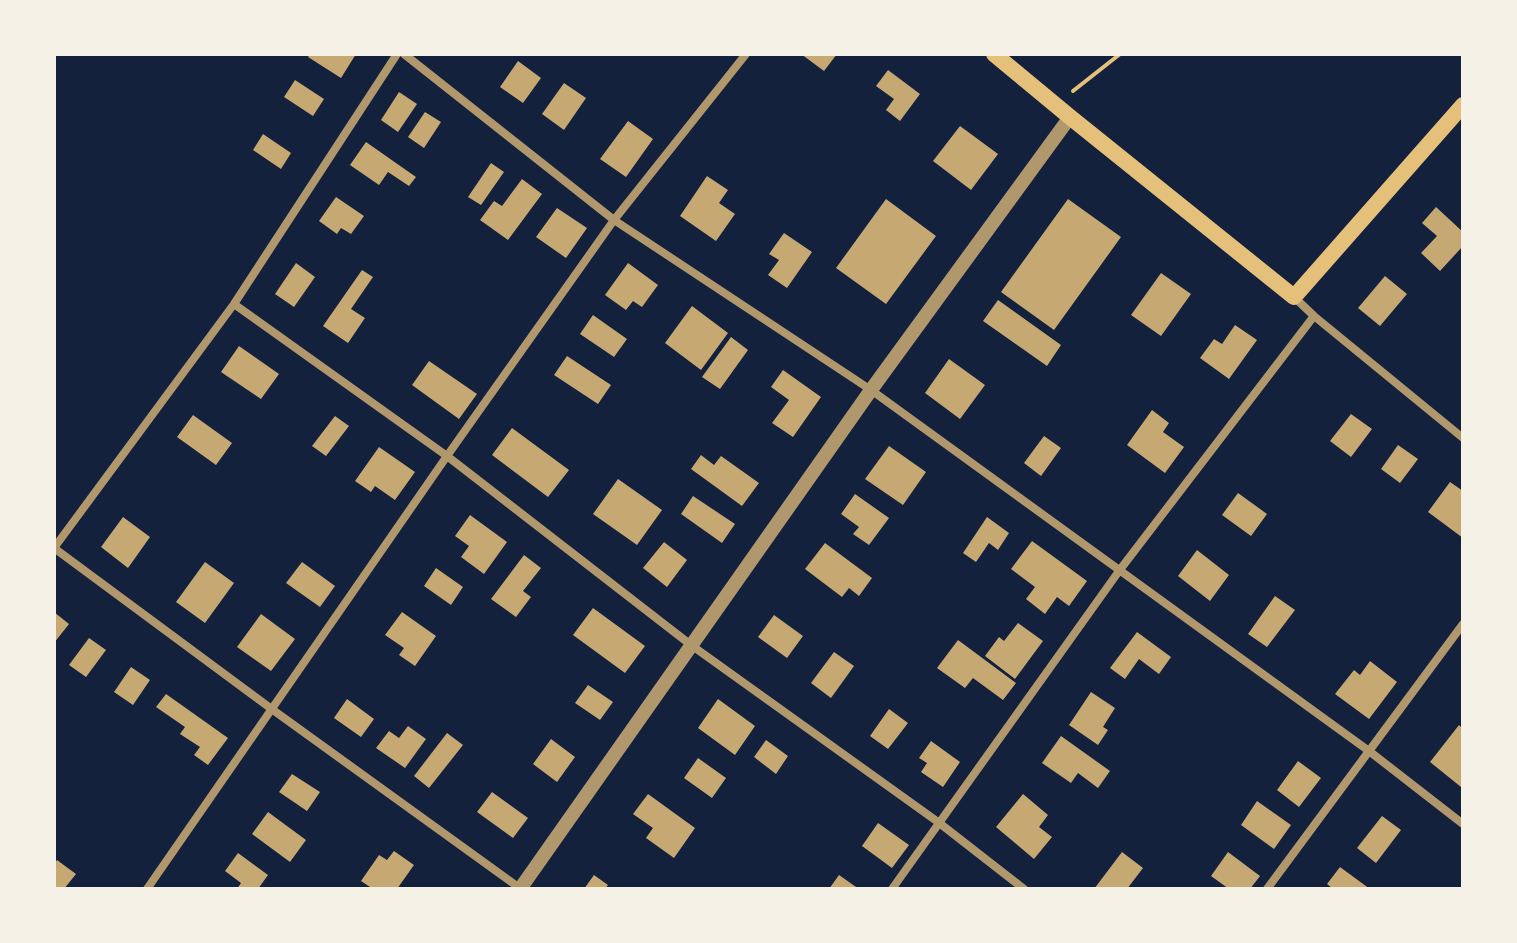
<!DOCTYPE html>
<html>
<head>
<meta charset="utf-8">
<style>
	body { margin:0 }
	#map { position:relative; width:1517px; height:943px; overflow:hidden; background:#14213d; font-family:Inter,sans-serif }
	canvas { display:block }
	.frame { position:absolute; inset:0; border:56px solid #f6f1e7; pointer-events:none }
</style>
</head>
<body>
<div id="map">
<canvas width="1517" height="943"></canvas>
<div class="frame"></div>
</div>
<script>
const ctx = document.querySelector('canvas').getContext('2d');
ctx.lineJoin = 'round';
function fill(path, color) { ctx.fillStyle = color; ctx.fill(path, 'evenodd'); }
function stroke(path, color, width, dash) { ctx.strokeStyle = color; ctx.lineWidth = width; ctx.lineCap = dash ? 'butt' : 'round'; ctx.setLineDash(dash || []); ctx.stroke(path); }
const building = new Path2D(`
	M310,54H356L341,78L308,57Z
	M801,54H837L824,71Z
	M518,61L541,78L523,103L500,87Z
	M888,70L920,94L900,121L886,110L894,99L876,86Z
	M295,80L324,99L313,116L284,97Z
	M564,83L586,98L564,130L542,114Z
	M399,92L417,104L398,132L381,120Z
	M425,112L441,122L424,148L408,137Z
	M628,121L653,139L626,177L600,159Z
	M960,126L998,154L971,190L933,161Z
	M263,134L291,153L281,169L253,150Z
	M366,142L416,177L409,186L388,172L379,185L350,165Z
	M491,163L504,172L481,205L468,197Z
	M707,176L728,190L719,203L735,214L716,241L680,216Z
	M522,179L542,194L508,240L480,220L494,201L502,206Z
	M336,197L364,216L351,234L341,228L337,234L319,221Z
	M886,199L936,236L886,304L836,268Z
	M1068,199L1121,237L1054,330L1001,292Z
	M1436,207L1463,232V246L1440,271L1421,253L1437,236L1422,223Z
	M557,208L587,228L566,258L536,237Z
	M784,233L812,252L787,288L768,275L779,260L769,254Z
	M296,263L315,277L294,307L275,294Z
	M628,263L658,285L642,307L633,301L626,310L605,295Z
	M362,270L373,277L351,309L365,318L348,343L323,326Z
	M1161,273L1191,294L1161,336L1131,315Z
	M1385,276L1407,294L1380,326L1358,308Z
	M998,300L1061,345L1047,366L983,321Z
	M692,306L728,333L701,370L665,343Z
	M593,315L627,339L614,357L580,334Z
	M1235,325L1257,340L1229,379L1200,358L1214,339L1222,344Z
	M731,337L748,350L720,389L702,377Z
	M239,346L279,374L261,399L221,372Z
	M567,356L611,385L598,404L554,375Z
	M949,359L985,385L960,419L925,393Z
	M429,361L477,394L459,419L412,385Z
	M783,370L821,397L793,437L772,423L789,400L771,387Z
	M1152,410L1169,423L1163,432L1184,447L1165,473L1127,445Z
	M1351,414L1372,429L1351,457L1330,441Z
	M193,415L232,443L216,465L177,437Z
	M335,416L349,426L326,456L312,446Z
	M512,428L569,470L548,497L492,455Z
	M1044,436L1061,448L1041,476L1024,463Z
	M1398,445L1418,459L1400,483L1381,469Z
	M889,446L926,472L903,505L865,479Z
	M379,447L415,472L395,500L375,486L371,492L355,481Z
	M701,455L714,465L721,456L759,483L742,506L691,469Z
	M618,479L662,510L637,545L593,514Z
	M1450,482L1463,491V538L1428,512Z
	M1238,493L1267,514L1251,536L1222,515Z
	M855,494L889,518L869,545L853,534L859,527L841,514Z
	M693,496L735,524L722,543L681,514Z
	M470,515L507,542L484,574L461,557L469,546L455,536Z
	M123,517L150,537L128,568L101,547Z
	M987,517L1009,533L998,550L989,543L976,562L963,553Z
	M1032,541L1087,581L1069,606L1057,597L1045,614L1026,599L1035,587L1011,569Z
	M664,542L687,560L667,587L643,568Z
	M825,543L872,578L859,596L849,588L842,597L805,569Z
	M1197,550L1229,575L1210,601L1178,576Z
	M524,555L541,568L523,591L531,597L516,617L491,599Z
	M205,562L234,583L205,623L176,602Z
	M302,562L335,586L320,607L286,583Z
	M436,568L463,587L451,605L424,586Z
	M1275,596L1295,610L1267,647L1248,634Z
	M593,608L645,646L625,673L573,635Z
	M54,612L69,624L54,643Z
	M402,612L436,636L415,666L399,655L404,648L385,635Z
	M261,614L295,639L271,671L237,647Z
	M774,615L803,636L787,658L758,637Z
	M1018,623L1043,641L1015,679L985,656L999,637L1004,641Z
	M1137,632L1171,657L1159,674L1139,659L1125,679L1110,668Z
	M89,638L106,650L86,677L69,665Z
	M958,640L1016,683L1003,700L973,678L965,688L937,668Z
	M834,652L854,666L831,698L811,683Z
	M1370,661L1397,682L1369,719L1335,694L1354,670L1360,675Z
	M131,667L150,680L133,705L114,692Z
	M588,685L613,702L600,720L575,703Z
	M1091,692L1115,708L1103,727L1108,730L1098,745L1069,725Z
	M166,694L228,738L208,765L194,755L200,747L180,734L185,727L156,707Z
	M347,699L374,719L361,737L334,718Z
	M718,699L755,726L735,755L698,728Z
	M889,709L908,723L888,749L870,736Z
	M1459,725L1463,729V784L1461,787L1430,762Z
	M408,726L426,739L405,768L376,748L389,731L399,738Z
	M447,733L463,745L429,788L414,776Z
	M1061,736L1110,771L1098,788L1078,773L1071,783L1042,763Z
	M551,739L575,757L557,782L533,764Z
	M766,740L788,756L776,774L754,757Z
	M931,741L960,762L943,787L921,772L927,763L919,758Z
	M698,758L726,778L712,798L684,778Z
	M1298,761L1321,778L1299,807L1277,790Z
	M292,774L320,792L307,811L279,792Z
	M492,792L528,818L513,838L477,812Z
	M648,794L695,828L674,858L646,838L653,828L633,814Z
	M1023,794L1048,815L1039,827L1052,837L1034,859L996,827Z
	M1257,801L1291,825L1274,849L1241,825Z
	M268,812L306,840L290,862L252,834Z
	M1382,816L1401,830L1376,863L1357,848Z
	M878,823L909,845L892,868L862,846Z
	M394,851L414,865L397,889H373L361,881L379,855L387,860Z
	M1122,852L1143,868L1127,889H1094Z
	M1228,852L1260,876L1250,889H1229L1211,876Z
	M238,853L268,875L258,889H237L241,883L225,871Z
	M57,860L76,874L64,889H54V864Z
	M1340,867L1370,889H1333L1327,884Z
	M594,875L608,885L605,889H584Z
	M839,875L859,889H829Z`);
const path = new Path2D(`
	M1073,91L1120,54`);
const minor = new Path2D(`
	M404,54L614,220L871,390L1369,751L1463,824
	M1294,297L1314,316L1463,438
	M234,304L447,456L691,645L938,822L1024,889
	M54,548L234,304L397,54
	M54,548L273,710L521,889
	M147,889L447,456L614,220L746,54
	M892,889L1119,571L1314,316
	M1267,889L1463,624`);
const tertiary = new Path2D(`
	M520,889L871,390L1070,117`);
const secondary = new Path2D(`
	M994,54L1070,117L1294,297L1463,105`);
fill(building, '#c6a872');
stroke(path, '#e5c07b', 4);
stroke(minor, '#b1986c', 8);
stroke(tertiary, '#b1986c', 14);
stroke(secondary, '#e5c07b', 16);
</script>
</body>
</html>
